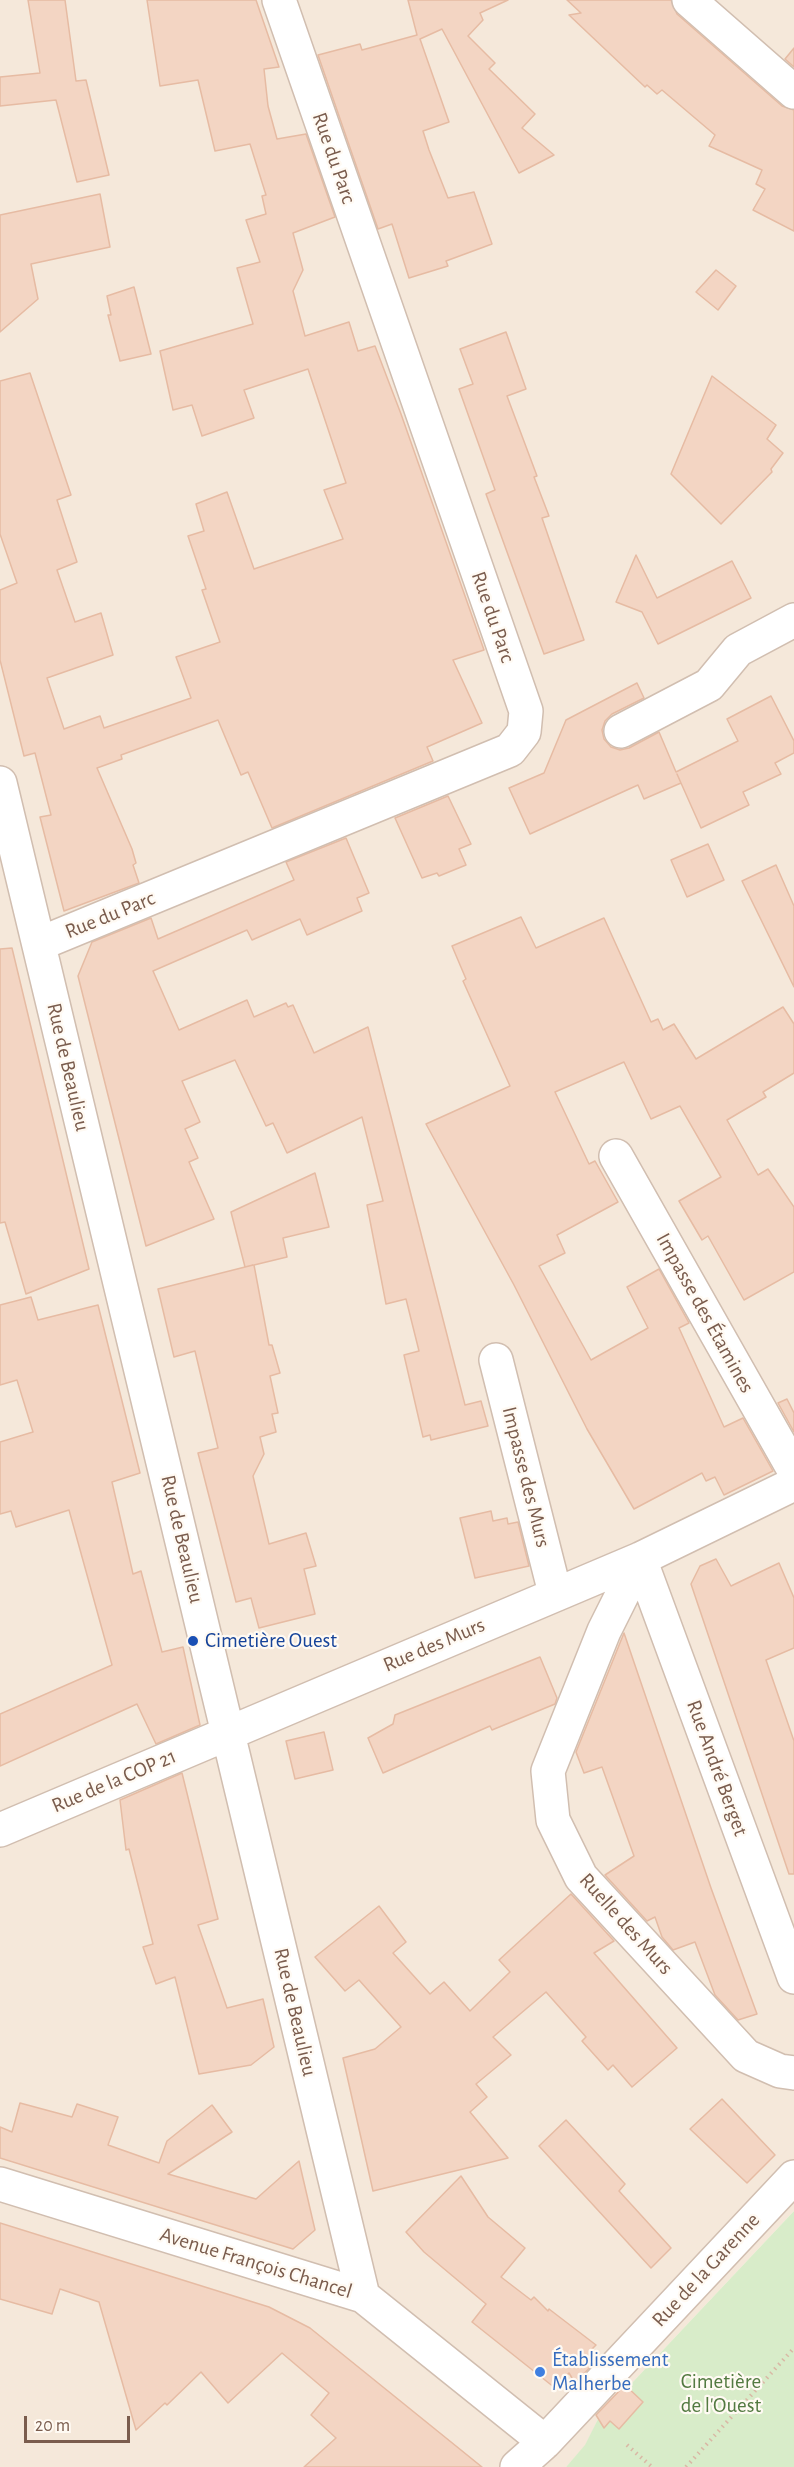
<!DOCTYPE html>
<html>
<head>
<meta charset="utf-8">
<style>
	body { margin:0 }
	#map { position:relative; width:794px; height:2467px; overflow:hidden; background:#fdf6ec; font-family:"Alegreya Sans",sans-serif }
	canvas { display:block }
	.scale { position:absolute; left:24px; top:2416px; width:106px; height:27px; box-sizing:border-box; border:3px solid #7a5c4d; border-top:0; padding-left:8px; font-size:18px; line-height:21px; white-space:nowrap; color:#7a5c4d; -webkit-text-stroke:4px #fffaf3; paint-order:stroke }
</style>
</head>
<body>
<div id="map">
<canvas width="794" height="2467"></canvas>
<div class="scale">20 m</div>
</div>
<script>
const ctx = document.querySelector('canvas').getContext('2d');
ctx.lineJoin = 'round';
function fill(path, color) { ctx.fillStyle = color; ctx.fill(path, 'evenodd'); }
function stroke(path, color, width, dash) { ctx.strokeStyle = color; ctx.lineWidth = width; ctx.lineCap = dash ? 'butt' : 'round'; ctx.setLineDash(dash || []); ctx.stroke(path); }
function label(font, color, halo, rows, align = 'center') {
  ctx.font = font + ' "Alegreya Sans",sans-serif'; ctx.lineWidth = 4.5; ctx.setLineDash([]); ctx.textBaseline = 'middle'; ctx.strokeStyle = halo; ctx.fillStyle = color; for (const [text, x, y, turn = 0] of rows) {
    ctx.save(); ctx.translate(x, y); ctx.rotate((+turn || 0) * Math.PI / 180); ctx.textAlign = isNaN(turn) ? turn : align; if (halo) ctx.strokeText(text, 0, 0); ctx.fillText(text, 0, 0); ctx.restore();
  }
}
const residential = new Path2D(`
	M0,0H794V2211L598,2419L585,2446L566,2467H0Z`);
const green = new Path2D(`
	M794,2211V2467H566L585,2445L598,2419Z`);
const building = new Path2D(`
	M28,0H65L76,81L86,80L109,175L77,182L56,100L0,106V77L40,73Z
	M147,0H256L279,67L264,69L268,106L277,139L306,134L335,217L293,233L303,270L293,291L305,336L349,322L358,351L375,346L401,414L484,650L453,660L482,723L427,747L433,761L272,828L248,772L241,775L218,720L121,755L122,759L97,768L132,849L136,863L133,865L139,883L64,911L40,817L51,815L35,753L24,756L0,660V590L17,583L0,534V381L30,373L71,495L57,500L77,562L57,570L75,622L101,613L113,655L47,678L64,729L100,716L104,728L191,698L176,657L220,642L202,590L206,589L188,536L204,531L196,504L227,492L254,569L343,539L324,490L346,483L308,369L244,390L254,418L202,436L192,405L173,410L160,351L253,324L237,268L260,262L246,220L266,214L262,196L266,195L250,144L215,151L198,80L160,86Z
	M408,0H508L480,13L483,20L468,36L495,63L489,69L535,114L522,128L554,155L519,173L442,29L420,39L449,122L423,131L429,150L448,198L474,192L492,244L446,261L448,266L409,278L392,224L378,229L318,55L360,44L362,50L417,35Z
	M567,0H671L677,14L782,106L794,110V231L753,210L765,189L756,184L762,170L709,146L715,135L662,90L657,94L647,85L645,87L569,15L581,13Z
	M794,48V67L785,59Z
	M100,194L110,247L31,264L38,299L0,332V215Z
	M716,270L736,286L718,310L696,292Z
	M134,287L151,354L120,361L108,315H111L107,296Z
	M506,332L526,389L507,396L537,476L534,477L549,516L542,518L584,640L544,654L486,494L495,490L459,389L473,384L460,349Z
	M712,376L776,425L767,439L783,453L771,469L772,472L721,524L671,474Z
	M636,555L657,598L732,561L751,598L658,644L642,612L616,602Z
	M637,683L644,698L612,714L605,721L602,730L604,739L611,747L620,750L629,748L659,732L676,772L738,741L727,719L771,696L794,741V753L775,763L781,774L743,792L749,805L701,828L677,774L681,783L644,799L638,785L530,834L509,788L544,773L566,720Z
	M448,796L471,844L459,849L466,865L439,876L437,873L422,878L395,818Z
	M346,838L369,893L357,898L362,911L307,935L300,919L252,940L247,930L153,971L179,1030L247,1000L254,1017L286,1003L288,1007L293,1005L314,1053L368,1027L465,1405L481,1401L488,1426L431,1440L430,1435L423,1437L404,1355L419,1351L406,1299L386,1304L367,1205L383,1201L362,1117L287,1153L273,1123L266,1126L235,1060L182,1081L200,1122L185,1129L198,1158L189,1162L214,1219L146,1246L78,976L92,942L151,918L158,939L294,880L286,862Z
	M708,844L724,880L687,897L671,860Z
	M776,865L794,906V987L742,881Z
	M521,917L536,948L604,918L651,1022L658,1019L663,1030L674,1024L696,1059L783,1007L794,1024V1073L763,1092L766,1097L727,1120L758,1175L768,1169L794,1207V1272L744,1300L708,1236L702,1240L679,1201L721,1177L680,1106L651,1119L624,1062L555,1092L589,1164L595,1161L618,1202L557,1235L565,1253L539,1266L591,1360L648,1328L627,1287L659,1269L689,1323L679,1328L724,1427L743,1418L773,1471L724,1495L715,1477L706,1481L702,1473L634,1509L587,1429L514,1285L426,1124L510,1086L463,981L466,979L452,946Z
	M12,948L89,1269L26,1294L5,1222L0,1223V949Z
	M315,1173L329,1227L283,1238L287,1257L254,1265L269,1345H272L280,1373L270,1376L278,1413L272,1414L276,1432L260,1437L264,1454L253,1476L269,1544L306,1533L316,1566L304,1569L315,1614L259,1628L251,1598L236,1602L198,1453L218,1448L195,1351L174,1357L158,1289L253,1265L245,1267L231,1212Z
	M31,1297L38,1320L98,1305L140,1473L112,1482L133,1574L141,1571L162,1652L183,1647L200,1725L156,1744L137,1704L0,1766V1714L112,1665L69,1510L16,1527L11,1511L0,1514V1442L33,1432L17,1380L0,1385V1305Z
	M787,1399L794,1413V1432L778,1403Z
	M491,1511L493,1521L507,1518L508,1524L518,1522L529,1566L475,1578L460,1518Z
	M716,1559L731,1586L779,1563L794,1598V1648L766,1660L794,1741V1874H789L691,1584L700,1566Z
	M624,1633L711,1888L757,2014L738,2020L715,1995L695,1942L673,1950L662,1937L655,1917L647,1921L605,1875L634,1856L602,1767L584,1773L576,1752Z
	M540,1657L557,1698L555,1704L492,1730L490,1726L383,1773L368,1738L393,1724L395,1715Z
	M324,1732L333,1770L295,1779L286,1741Z
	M182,1773L218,1919L198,1925L227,2008L263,1999L274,2047L251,2065L199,2074L175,1977L156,1984L143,1947L153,1944L129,1849L126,1850L120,1800Z
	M571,1894L614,1941L594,1953L677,2048L632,2087L613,2065L608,2070L582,2041L586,2037L546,1992L493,2037L511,2055L476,2084L487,2097L470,2112L508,2158L373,2191L343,2058L375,2049L401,2027L359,1980L345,1991L315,1957L379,1906L406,1942L393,1953L430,1994L444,1982L470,2011L510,1972L499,1960Z
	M722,2099L775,2155L747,2183L690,2129Z
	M20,2103L72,2117L77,2104L118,2117L108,2145L159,2163L167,2141L212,2105L232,2132L168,2174L256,2199L299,2161L315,2230L293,2249L0,2158V2127L12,2132Z
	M566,2120L625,2184L619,2191L671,2248L651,2268L539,2146Z
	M461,2176L488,2217L525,2248L501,2277L531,2300L534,2297L548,2311L549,2309L596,2345L590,2351L598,2359L575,2383L569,2373L555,2388L472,2322L486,2304L424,2252L406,2232Z
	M0,2223L269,2307L310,2328L482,2467H304L336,2438L311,2415L329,2393L282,2353L228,2403L201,2372L167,2405L165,2403L136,2430L99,2302L60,2289L52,2314L0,2299Z
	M625,2385L643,2402L619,2429L610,2421L604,2428L596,2415Z`);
const path = new Path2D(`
	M627,2445L652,2467
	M686,2467L794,2348`);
const minor = new Path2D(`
	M689,0L794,92
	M621,731L709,685L738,650L794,620
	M0,783L363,2296
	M39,944L510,750L524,732L526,711L279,0
	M616,1156L794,1470
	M496,1360L555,1593
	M640,1559L604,1631L548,1771L553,1820L581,1877L746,2056L780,2071L794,2073
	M640,1559L794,1977
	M0,1830L640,1559L794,1484
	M0,2184L363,2296L545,2442
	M517,2467L545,2442L794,2177`);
const markers = [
	[193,1641,6,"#1a4fb4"],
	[540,2372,6,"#3f7fe0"]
];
const streetNames = [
	["Rue du Parc",334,158,71],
	["Rue du Parc",493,617,71],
	["Rue du Parc",110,915,-22],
	["Rue de Beaulieu",68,1067,77],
	["Impasse des Étamines",705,1313,61],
	["Impasse des Murs",526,1477,76],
	["Rue de Beaulieu",182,1539,77],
	["Rue des Murs",434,1645,-23],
	["Rue André Berget",717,1768,70],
	["Rue de la COP 21",114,1781,-23],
	["Ruelle des Murs",626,1924,48],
	["Rue de Beaulieu",295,2012,77],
	["Avenue François Chancel",256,2263,17],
	["Rue de la Garenne",706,2270,-47]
];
const transitNames = [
	["Cimetière Ouest",205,1641]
];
const shopNames = [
	["Établissement",552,2360],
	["Malherbe",552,2384]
];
const parkNames = [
	["Cimetière",721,2382],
	["de l'Ouest",721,2406]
];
fill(residential, '#f5e8da');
fill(green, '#d8ecc9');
fill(building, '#f3d5c3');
stroke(building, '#e6bba3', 1.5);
stroke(minor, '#d1beb0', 36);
stroke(path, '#d9b8a5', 4, [1.5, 4.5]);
stroke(minor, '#fff', 33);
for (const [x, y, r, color] of markers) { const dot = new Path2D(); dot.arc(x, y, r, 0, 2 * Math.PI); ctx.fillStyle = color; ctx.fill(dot); stroke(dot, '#fffaf3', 2); }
label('21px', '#7a5c4d', '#fffaf3', streetNames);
label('21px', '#164399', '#fffaf3', transitNames, 'left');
label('21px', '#366cbe', '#fffaf3', shopNames, 'left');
label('21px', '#537a41', '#fffaf3', parkNames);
</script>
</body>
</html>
